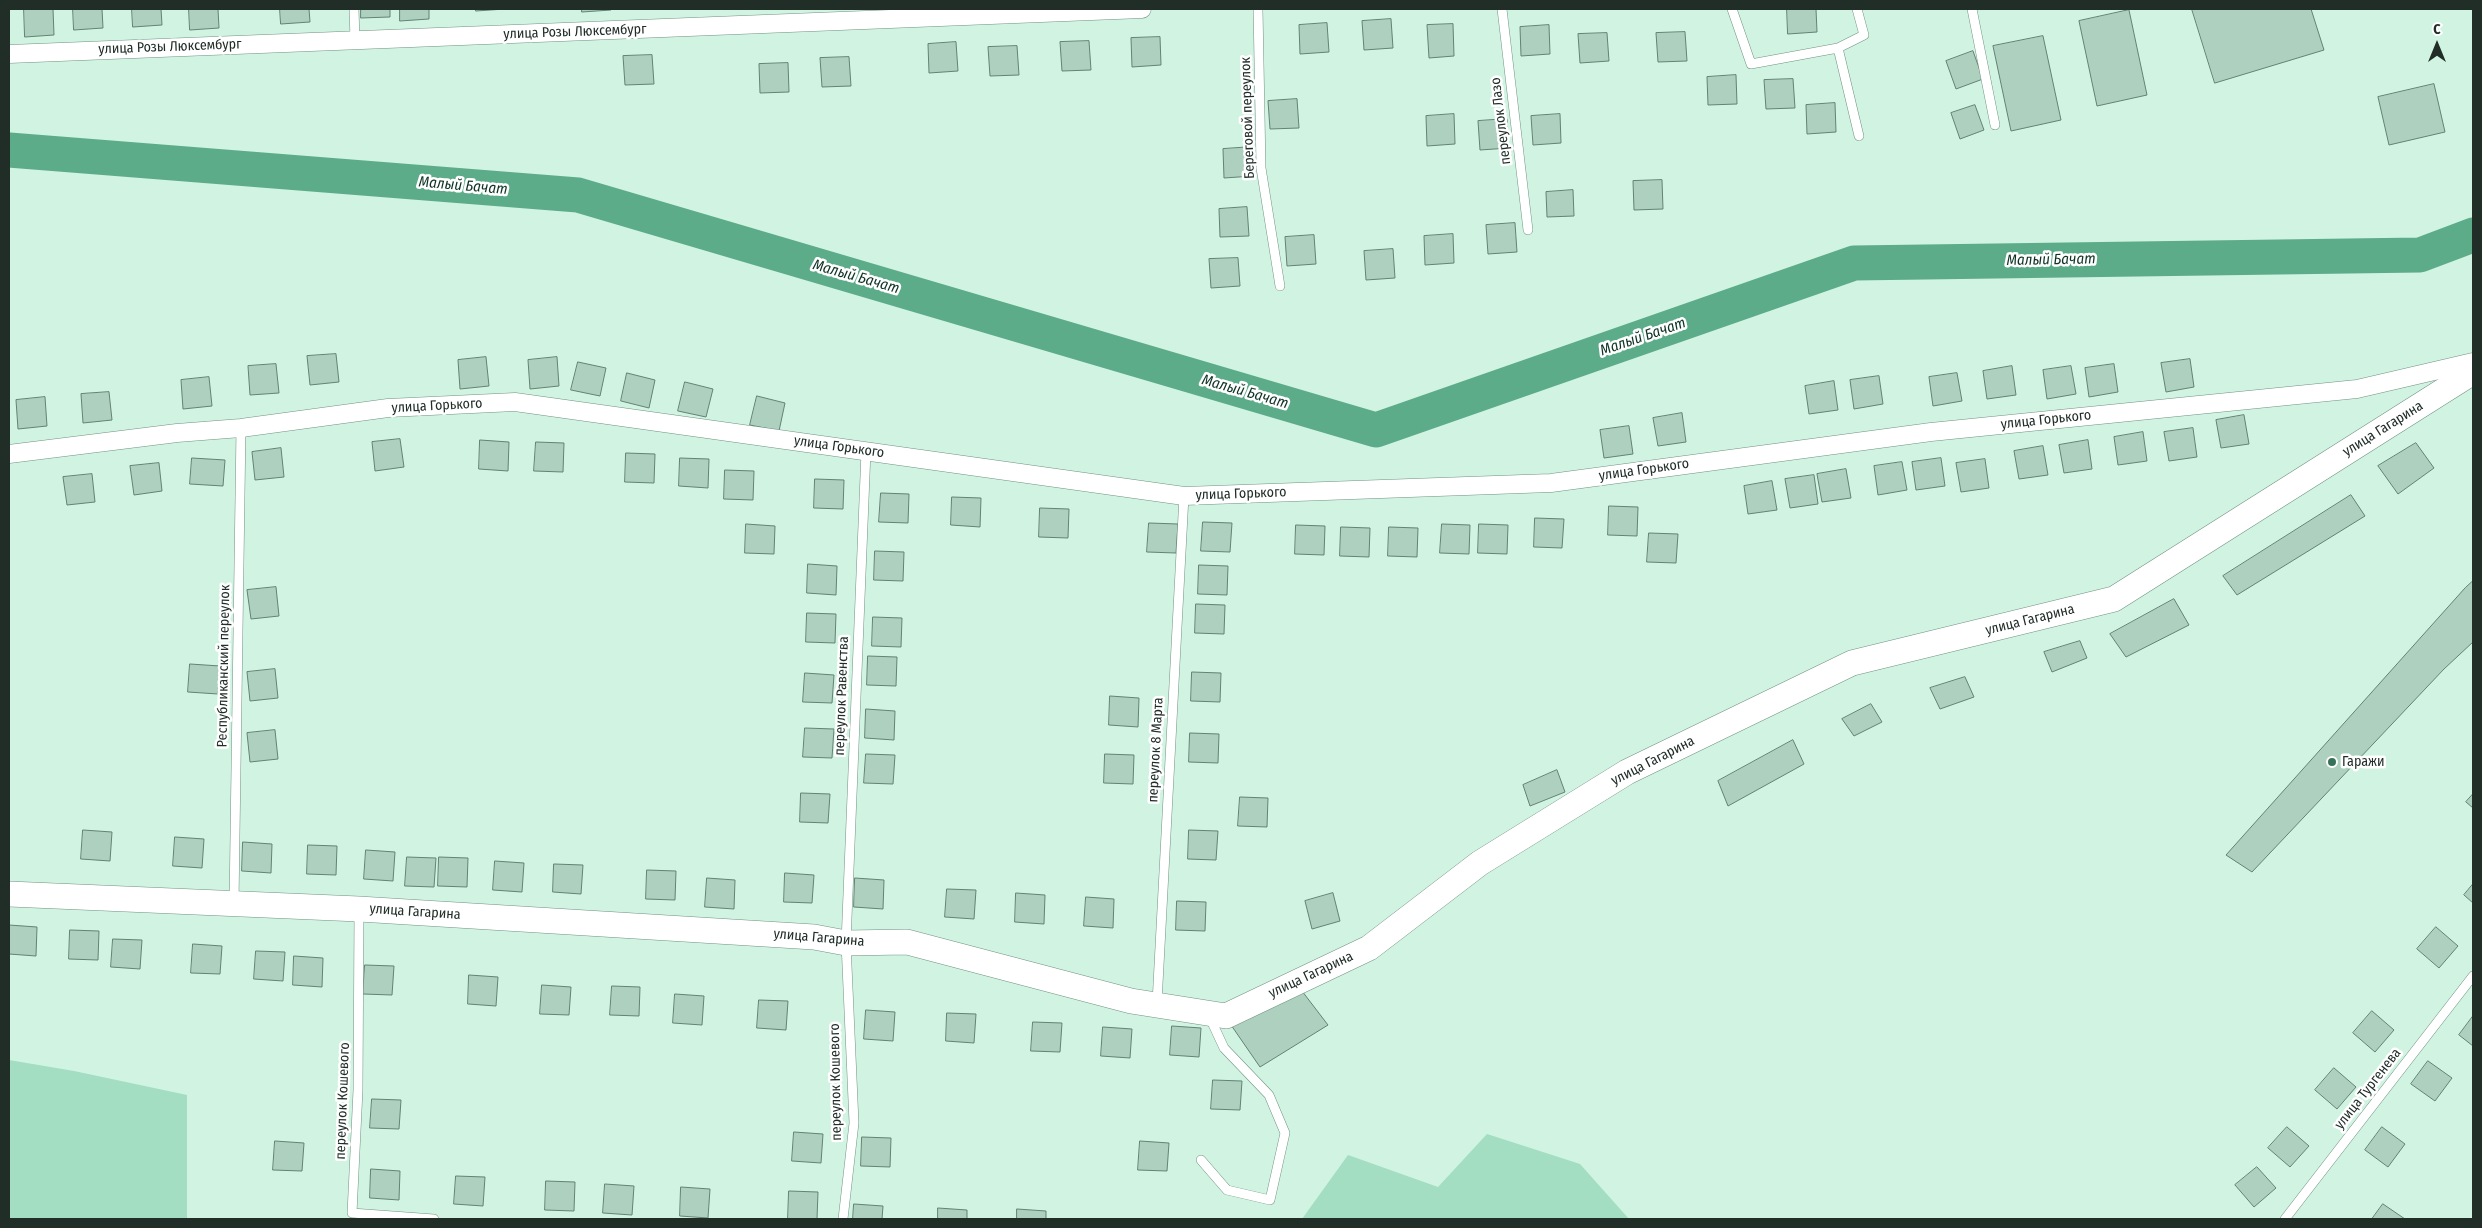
<!DOCTYPE html>
<html>
<head>
<meta charset="utf-8">
<style>
	body { margin:0 }
	#map { position:relative; width:2482px; height:1228px; overflow:hidden; background:#d0f3e2; font-family:"Fira Sans Condensed",sans-serif }
	canvas { display:block }
	.frame { position:absolute; inset:0; border:10px solid #212e28; pointer-events:none }
	.north { position:absolute; left:2412px; top:20px; width:50px; height:50px; -webkit-text-stroke:4px #fff; paint-order:stroke; rotate:0deg; font-size:14px; font-weight:700; line-height:20px; text-align:center; color:#212e28 }
	.north::after { content:''; display:block; margin:auto; width:18px; height:22px; background:#212e28; clip-path:polygon(50% 0,100% 100%,50% 72%,0 100%) }
</style>
</head>
<body>
<div id="map">
<canvas width="2482" height="1228"></canvas>
<div class="frame"></div>
<div class="north">С</div>
</div>
<script>
const ctx = document.querySelector('canvas').getContext('2d');
ctx.lineJoin = 'round';
function fill(path, color) { ctx.fillStyle = color; ctx.fill(path, 'evenodd'); }
function stroke(path, color, width, dash) { ctx.strokeStyle = color; ctx.lineWidth = width; ctx.lineCap = dash ? 'butt' : 'round'; ctx.setLineDash(dash || []); ctx.stroke(path); }
function label(font, color, halo, rows, align = 'center') {
  ctx.font = font + ' "Fira Sans Condensed",sans-serif'; ctx.lineWidth = 5; ctx.setLineDash([]); ctx.textBaseline = 'middle'; ctx.strokeStyle = halo; ctx.fillStyle = color; for (const [text, x, y, turn = 0] of rows) {
    ctx.save(); ctx.translate(x, y); ctx.rotate((+turn || 0) * Math.PI / 180); ctx.textAlign = isNaN(turn) ? turn : align; if (halo) ctx.strokeText(text, 0, 0); ctx.fillText(text, 0, 0); ctx.restore();
  }
}
const green = new Path2D(`
	M9,1060L74,1071L187,1095V1219H9Z
	M1487,1134L1580,1164L1629,1219H1302L1348,1155L1438,1187Z`);
const river = new Path2D(`
	M9,150L578,195L1376,430L1854,263L2420,255L2473,235`);
const building = new Path2D(`
	M24,9H53L54,35L25,37Z
	M73,9H102L103,28L74,30Z
	M132,9H161L162,25L133,27Z
	M189,9H218L219,28L190,30Z
	M280,9H309L310,22L281,24Z
	M361,9H390V17L361,18Z
	M400,9H429V19L400,21Z
	M476,9H505L476,11Z
	M582,9H611V10L582,12Z
	M1787,9H1816L1817,32L1788,34Z
	M2192,9H2311L2324,50L2215,83Z
	M2129,10L2147,95L2097,106L2079,21Z
	M1391,19L1393,48L1364,50L1362,21Z
	M1327,23L1329,52L1300,54L1299,25Z
	M1453,24L1454,56L1429,58L1427,25Z
	M1549,25L1550,54L1521,56L1520,27Z
	M1685,32L1687,61L1658,62L1656,33Z
	M1607,33L1609,61L1580,63L1578,34Z
	M2043,36L2061,120L2011,131L1993,46Z
	M1160,37L1161,65L1132,67L1131,38Z
	M1089,41L1091,70L1062,71L1060,42Z
	M956,42L958,71L929,73L928,44Z
	M1017,46L1019,75L990,76L988,47Z
	M1973,51L1983,79L1956,89L1946,61Z
	M652,55L654,84L625,85L623,56Z
	M849,57L851,86L822,87L820,58Z
	M788,63L789,92L760,93L759,64Z
	M1736,75L1737,104L1708,105L1707,77Z
	M1793,79L1795,108L1766,109L1764,80Z
	M2434,84L2445,132L2389,145L2378,97Z
	M1297,99L1299,128L1270,129L1268,101Z
	M1835,103L1836,132L1807,134L1806,105Z
	M1975,105L1984,130L1960,139L1951,113Z
	M1454,114L1455,144L1427,146L1426,116Z
	M1560,114L1561,143L1533,145L1531,116Z
	M1507,119L1509,148L1480,150L1478,121Z
	M1252,147L1253,176L1224,178L1223,149Z
	M1662,180L1663,209L1634,210L1633,181Z
	M1573,190L1574,216L1547,217L1546,192Z
	M1247,207L1249,236L1220,237L1219,209Z
	M1515,223L1517,252L1488,254L1486,225Z
	M1453,234L1454,263L1425,265L1424,236Z
	M1314,235L1316,264L1287,266L1285,237Z
	M1393,249L1395,278L1366,280L1364,251Z
	M1238,258L1240,286L1211,288L1209,259Z
	M336,354L339,382L310,385L307,356Z
	M486,357L489,386L460,389L458,360Z
	M557,357L559,386L530,389L528,360Z
	M2190,359L2194,387L2166,392L2161,363Z
	M578,362L606,368L600,396L571,390Z
	M276,364L279,393L250,395L248,366Z
	M2114,364L2118,392L2089,397L2085,368Z
	M2012,366L2016,395L1987,399L1983,371Z
	M2071,366L2076,394L2047,399L2043,370Z
	M627,373L655,380L649,408L621,401Z
	M1957,373L1962,401L1933,406L1929,377Z
	M1879,376L1883,404L1854,409L1850,380Z
	M209,377L212,406L183,409L181,380Z
	M1834,381L1838,410L1809,414L1805,386Z
	M685,382L713,389L706,417L678,411Z
	M109,392L112,420L83,423L81,394Z
	M757,396L785,403L779,431L750,425Z
	M45,397L47,426L18,429L16,400Z
	M1682,413L1686,442L1658,446L1653,418Z
	M2244,415L2249,444L2221,448L2216,420Z
	M1629,426L1633,454L1604,458L1600,430Z
	M2193,428L2197,457L2169,461L2164,432Z
	M2143,432L2147,461L2118,465L2114,437Z
	M400,439L404,467L375,471L372,442Z
	M480,440L509,442L508,471L479,469Z
	M2088,440L2092,469L2064,473L2059,445Z
	M536,442L564,443L563,472L534,471Z
	M2416,443L2434,468L2398,494L2378,466Z
	M2043,446L2048,475L2019,479L2014,451Z
	M281,448L284,477L255,480L252,452Z
	M626,453L655,454L654,483L625,482Z
	M192,458L225,460L223,486L190,484Z
	M680,458L709,459L708,488L679,486Z
	M1941,458L1945,486L1916,490L1912,462Z
	M1985,459L1989,488L1961,492L1956,463Z
	M1902,462L1907,490L1878,495L1874,466Z
	M159,463L162,491L134,495L130,466Z
	M1846,469L1851,498L1822,502L1817,474Z
	M725,470L754,471L753,500L724,499Z
	M92,474L95,502L67,505L63,477Z
	M1814,475L1818,504L1790,508L1785,479Z
	M815,479L844,480L843,509L814,508Z
	M1772,481L1777,510L1748,514L1744,486Z
	M881,493L909,494L908,523L879,522Z
	M2351,495L2365,516L2237,595L2223,576Z
	M952,497L981,498L980,527L951,525Z
	M1609,506L1638,507L1637,536L1608,535Z
	M1040,508L1069,509L1068,538L1039,537Z
	M1535,518L1564,519L1562,548L1534,547Z
	M1203,522L1232,523L1230,552L1201,551Z
	M1149,523L1178,524L1176,553L1147,552Z
	M746,524L775,526L774,554L745,553Z
	M1442,524L1470,525L1469,554L1440,553Z
	M1479,524L1508,525L1507,554L1478,553Z
	M1296,525L1325,526L1324,555L1295,554Z
	M1341,527L1370,528L1369,557L1340,556Z
	M1389,527L1418,528L1417,557L1388,556Z
	M1649,533L1678,534L1676,563L1647,562Z
	M875,551L904,552L903,581L874,580Z
	M808,564L837,566L836,595L807,593Z
	M1199,565L1228,566L1227,595L1198,594Z
	M2473,581V642L2444,669L2252,872L2226,855L2465,588Z
	M276,587L279,616L251,619L247,590Z
	M2174,599L2189,625L2126,657L2110,634Z
	M1196,604L1225,605L1224,634L1195,633Z
	M807,613L836,614L835,643L806,642Z
	M873,617L902,618L901,647L872,646Z
	M2080,641L2087,658L2052,672L2044,652Z
	M868,656L897,657L896,686L867,685Z
	M190,664L220,666L218,694L188,692Z
	M275,669L278,698L250,701L247,672Z
	M1192,672L1221,673L1220,702L1191,701Z
	M805,673L834,675L832,703L803,702Z
	M1965,677L1974,697L1940,709L1930,688Z
	M1110,696L1139,698L1138,727L1109,725Z
	M1871,704L1882,722L1854,736L1842,719Z
	M866,709L895,711L894,740L865,738Z
	M805,728L834,729L832,758L803,757Z
	M275,730L278,759L250,762L247,733Z
	M1190,733L1219,734L1218,763L1189,762Z
	M1793,740L1804,764L1728,806L1718,781Z
	M866,754L895,755L893,784L864,783Z
	M1105,754L1134,755L1133,784L1104,783Z
	M1557,770L1565,792L1530,806L1523,785Z
	M801,793L830,794L828,823L800,822Z
	M2473,794V808L2466,802Z
	M1240,797L1268,798L1267,827L1238,826Z
	M83,830L112,832L110,861L81,859Z
	M1189,830L1218,831L1216,860L1188,859Z
	M175,837L204,839L202,868L173,866Z
	M243,842L272,844L271,873L242,871Z
	M308,845L337,846L336,875L307,874Z
	M366,850L395,852L393,881L364,879Z
	M407,857L436,858L434,887L405,886Z
	M439,857L468,858L467,887L438,886Z
	M495,861L524,863L522,892L493,890Z
	M554,864L583,865L581,894L553,892Z
	M647,870L676,871L675,900L646,899Z
	M785,873L814,875L812,903L784,902Z
	M707,878L735,880L734,909L705,907Z
	M855,878L884,880L883,909L854,907Z
	M2473,884V903L2464,895Z
	M947,889L976,890L974,919L945,917Z
	M1016,893L1045,895L1044,924L1015,922Z
	M1333,893L1340,921L1312,929L1305,901Z
	M1086,897L1114,899L1113,928L1084,926Z
	M1177,901L1206,902L1205,931L1176,930Z
	M9,925L37,927L36,956L9,954Z
	M2436,927L2458,946L2439,968L2417,949Z
	M70,930L99,931L98,960L69,959Z
	M113,939L142,940L140,969L111,967Z
	M193,944L222,946L220,974L191,973Z
	M256,951L285,952L283,981L254,979Z
	M294,956L323,958L322,987L293,985Z
	M365,965L394,966L392,995L363,994Z
	M469,975L498,977L496,1006L468,1004Z
	M542,985L571,987L569,1015L540,1014Z
	M612,986L640,987L639,1016L610,1015Z
	M1302,991L1328,1025L1260,1067L1231,1025Z
	M675,994L704,996L702,1025L673,1023Z
	M759,1000L788,1001L786,1030L757,1028Z
	M866,1010L895,1012L893,1041L864,1039Z
	M2372,1011L2394,1030L2375,1052L2353,1033Z
	M947,1013L976,1014L974,1043L946,1041Z
	M2473,1016V1046L2459,1035Z
	M1033,1022L1062,1023L1060,1052L1031,1051Z
	M1172,1026L1201,1028L1199,1057L1170,1055Z
	M1103,1027L1132,1029L1130,1058L1101,1056Z
	M2428,1061L2452,1078L2435,1101L2411,1084Z
	M2334,1068L2356,1087L2337,1109L2315,1090Z
	M1213,1080L1242,1081L1240,1110L1211,1109Z
	M372,1099L401,1100L399,1129L370,1128Z
	M2287,1127L2309,1146L2290,1167L2268,1148Z
	M2382,1127L2405,1144L2388,1167L2365,1150Z
	M794,1132L823,1134L821,1163L792,1161Z
	M862,1137L891,1138L890,1167L861,1166Z
	M275,1141L304,1143L302,1171L273,1170Z
	M1140,1141L1169,1143L1167,1171L1138,1170Z
	M2257,1167L2276,1188L2254,1207L2235,1185Z
	M371,1169L400,1171L399,1200L370,1198Z
	M456,1176L485,1177L483,1206L454,1204Z
	M546,1181L575,1182L574,1211L545,1210Z
	M605,1184L634,1186L632,1215L603,1213Z
	M681,1187L710,1189L708,1218L680,1216Z
	M789,1191L818,1192L817,1219H788Z
	M854,1204L883,1206L882,1219H853Z
	M2383,1204L2405,1219H2372Z
	M938,1208L967,1210V1219H938Z
	M1017,1209L1046,1211V1219H1017Z`);
const lane = new Path2D(`
	M354,9L355,40
	M1258,9L1261,168L1280,286
	M1502,9L1528,230
	M1732,9L1751,64L1838,48L1864,35L1857,9
	M1972,9L1995,125
	M1838,48L1859,136
	M234,903L241,428
	M359,911L358,1090L352,1213L434,1219
	M1157,1003L1184,496
	M1201,1160L1227,1190L1270,1200L1285,1133L1269,1095L1224,1048L1210,1018
	M843,1219L854,1123L846,943L866,451
	M2285,1219L2473,976`);
const street = new Path2D(`
	M9,54L1142,9
	M9,454L177,433L241,428L388,408L515,402L1184,496L1551,483L1931,432L2357,389L2473,362`);
const secondary = new Path2D(`
	M9,894L359,909L814,937L846,943L907,942L1131,1001L1226,1016L1369,948L1480,863L1627,772L1852,663L2114,599L2473,372`);
const markers = [
	[2332,762,5,"#387159"]
];
const streetNames = [
	["улица Розы Люксембург",575,32,-2],
	["улица Розы Люксембург",170,47,-2],
	["Береговой переулок",1248,118,-92],
	["переулок Лазо",1501,121,-97],
	["улица Горького",437,406,-3],
	["улица Горького",2046,420,-6],
	["улица Гагарина",2383,429,-32],
	["улица Горького",839,447,8],
	["улица Горького",1644,470,-8],
	["улица Горького",1241,494,-2],
	["улица Гагарина",2030,620,-14],
	["Республиканский переулок",224,666,-89],
	["переулок Равенства",842,696,-88],
	["переулок 8 Марта",1156,750,-87],
	["улица Гагарина",1653,761,-27],
	["улица Гагарина",415,912,4],
	["улица Гагарина",819,938,5],
	["улица Гагарина",1311,975,-25],
	["переулок Кошевого",836,1082,-91],
	["улица Тургенева",2368,1089,-52],
	["переулок Кошевого",343,1101,-88]
];
const poiNames = [
	["Гаражи",2342,762]
];
const waterNames = [
	["Малый Бачат",463,186,5],
	["Малый Бачат",2051,260,-1],
	["Малый Бачат",856,277,16],
	["Малый Бачат",1643,337,-19],
	["Малый Бачат",1245,392,16]
];
fill(green, '#a3ddc2');
stroke(river, '#5cab89', 35);
fill(building, '#aed0bf');
stroke(building, '#638273', 1);
stroke(lane, '#729283', 10);
stroke(street, '#729283', 19);
stroke(secondary, '#729283', 26);
stroke(lane, '#fff', 9);
stroke(street, '#fff', 18);
stroke(secondary, '#fff', 25);
for (const [x, y, r, color] of markers) { const dot = new Path2D(); dot.arc(x, y, r, 0, 2 * Math.PI); ctx.fillStyle = color; ctx.fill(dot); stroke(dot, '#fff', 2); }
label('14px', '#212e28', '#fff', streetNames);
label('14px', '#212e28', '#fff', poiNames, 'left');
label('italic 15px', '#0e3324', '#fff', waterNames);
</script>
</body>
</html>
